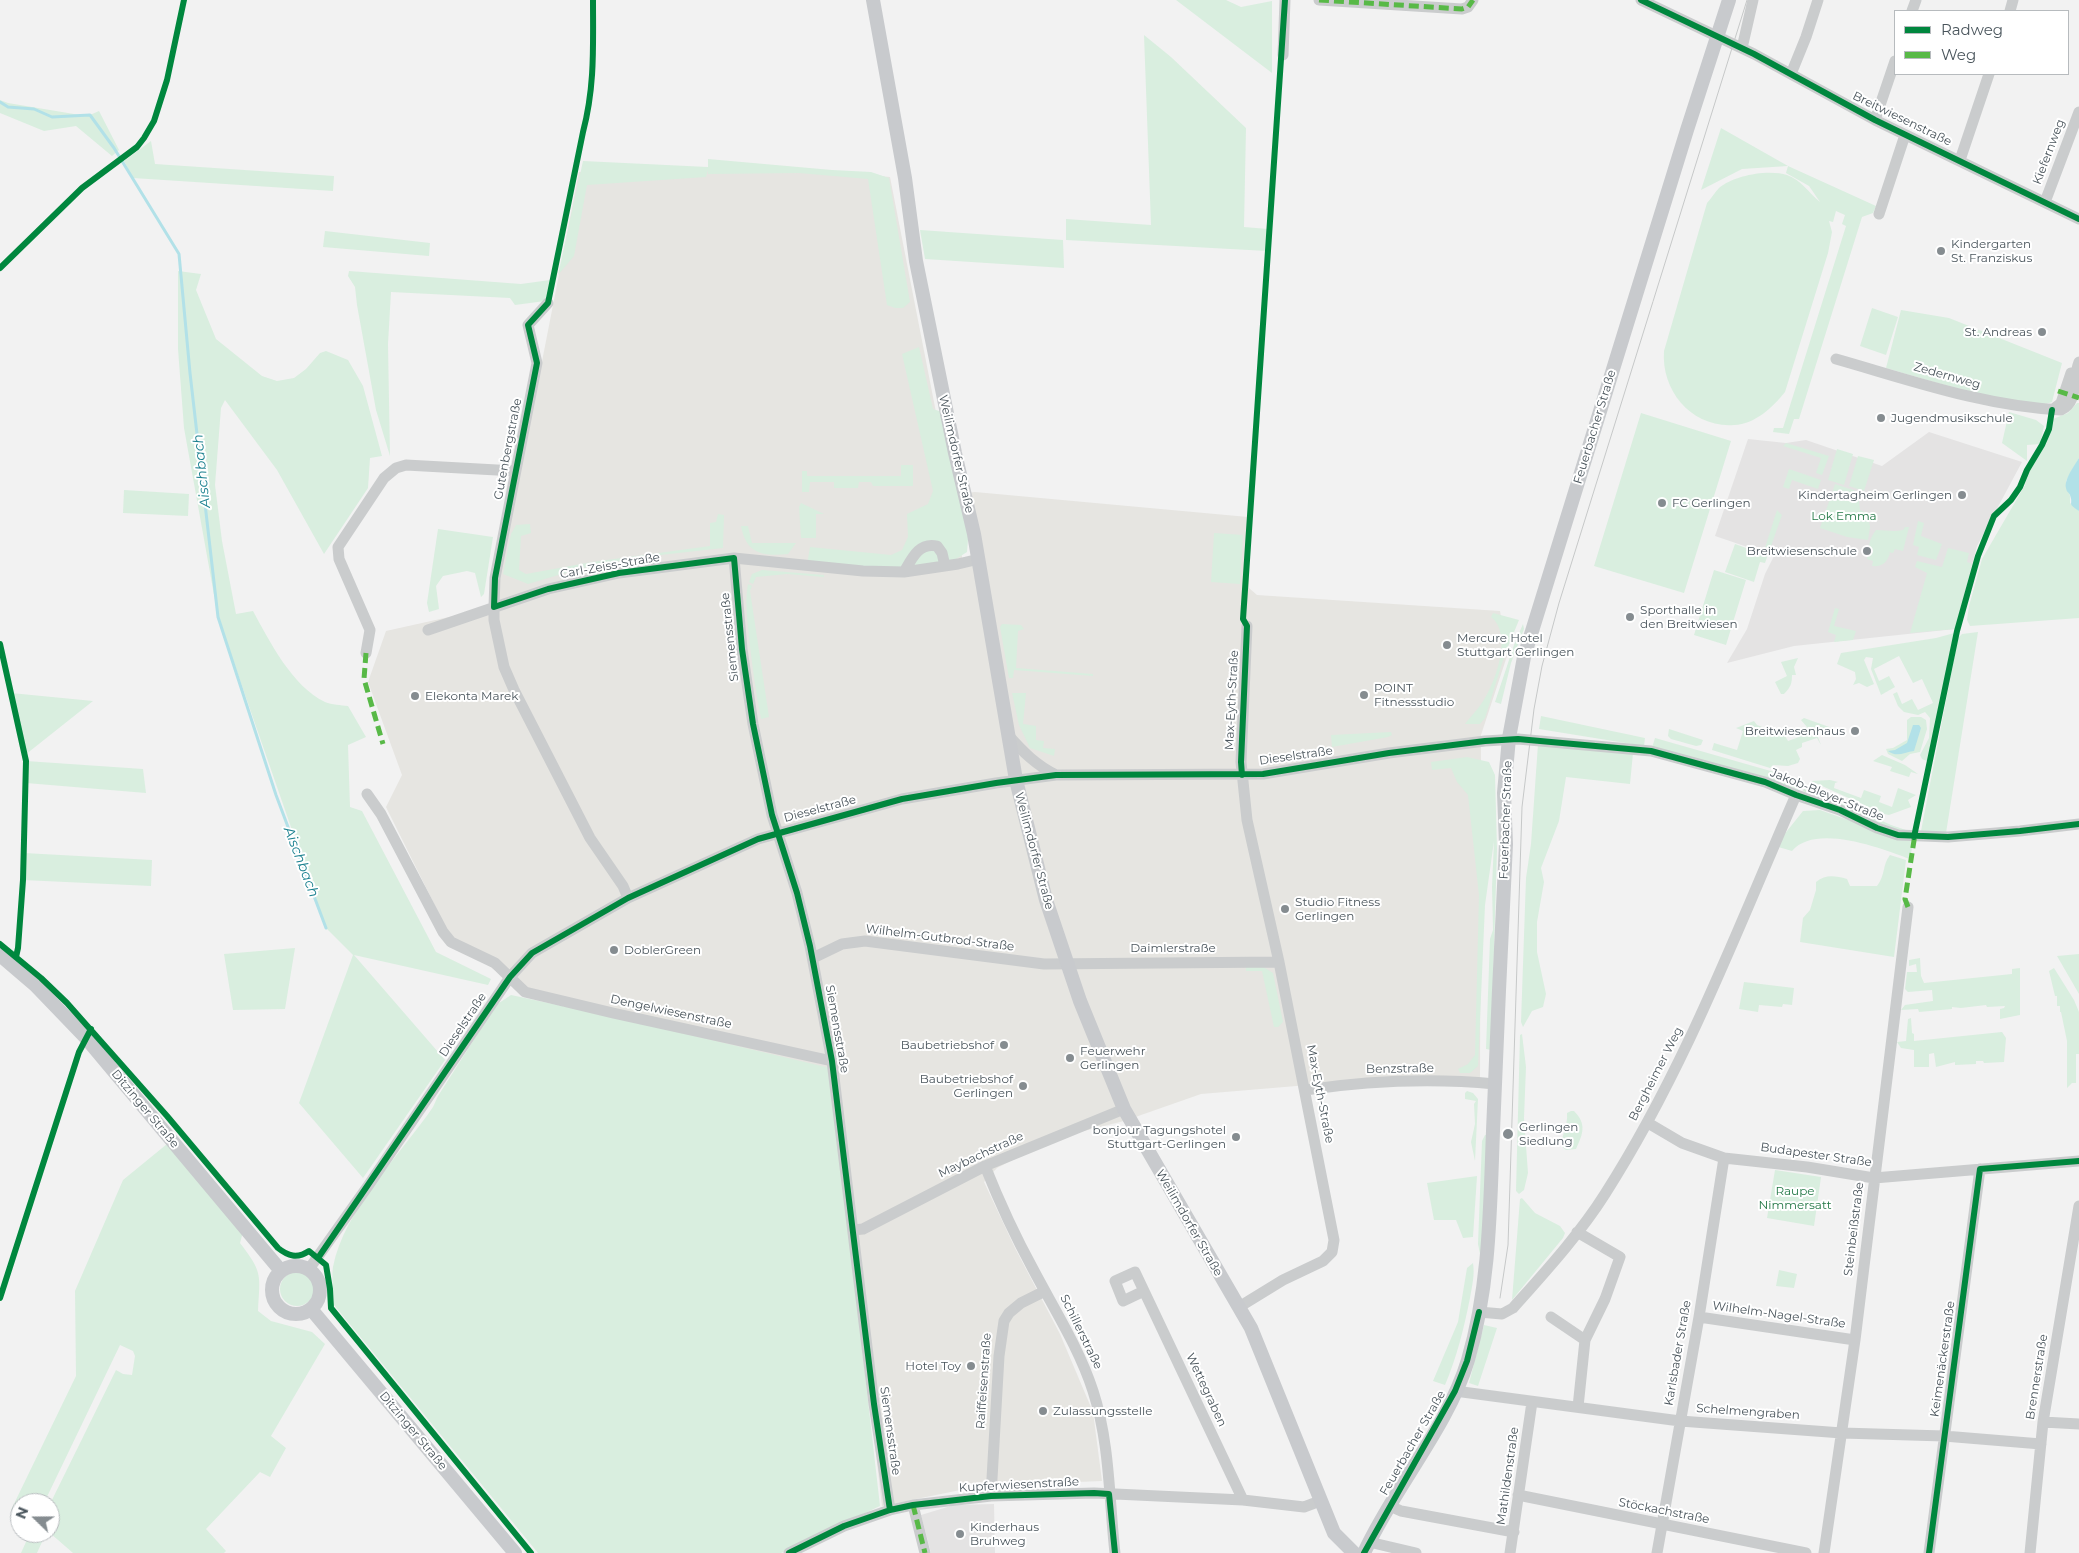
<!DOCTYPE html>
<html>
<head>
<meta charset="utf-8">
<style>
	body { margin:0 }
	#map { position:relative; width:2079px; height:1553px; overflow:hidden; background:#f2f2f2; font-family:Montserrat,sans-serif }
	canvas { display:block }
	.legend { position:absolute; left:1894px; top:10px; width:175px; height:65px; box-sizing:border-box; background:#fff; border:1px solid #b7bbbe; margin:0; padding:6px 9px; list-style:none; font-size:15px; color:#4a555c }
	.legend li { display:flex; align-items:center; gap:10px; height:25px }
	.legend b { width:25px; border:1px solid #b7bbbe }
	.north { position:absolute; left:10px; top:1493px; width:50px; height:50px; box-sizing:border-box; background:#fff; border:1px solid #b7bbbe; border-radius:50%; rotate:292deg; font-size:14px; font-weight:700; line-height:20px; text-align:center; color:#4a555c }
	.north::after { content:''; display:block; margin:auto; width:18px; height:22px; background:#858c90; clip-path:polygon(50% 0,100% 100%,50% 72%,0 100%) }
</style>
</head>
<body>
<div id="map">
<canvas width="2079" height="1553"></canvas>
<ul class="legend">
<li><b style="height:6px;background:#00873e"></b>Radweg</li>
<li><b style="height:6px;background:#58b947"></b>Weg</li>
</ul>
<div class="north">N</div>
</div>
<script>
const ctx = document.querySelector('canvas').getContext('2d');
ctx.lineJoin = 'round';
function fill(path, color) { ctx.fillStyle = color; ctx.fill(path, 'evenodd'); }
function stroke(path, color, width, dash) { ctx.strokeStyle = color; ctx.lineWidth = width; ctx.lineCap = dash ? 'butt' : 'round'; ctx.setLineDash(dash || []); ctx.stroke(path); }
function label(font, color, halo, rows, align = 'center') {
  ctx.font = font + ' Montserrat,sans-serif'; ctx.lineWidth = 4; ctx.setLineDash([]); ctx.textBaseline = 'middle'; ctx.strokeStyle = halo; ctx.fillStyle = color; for (const [text, x, y, turn = 0] of rows) {
    ctx.save(); ctx.translate(x, y); ctx.rotate((+turn || 0) * Math.PI / 180); ctx.textAlign = isNaN(turn) ? turn : align; if (halo) ctx.strokeText(text, 0, 0); ctx.fillText(text, 0, 0); ctx.restore();
  }
}
const commercial = new Path2D(`
	M782,167L890,177L952,494L963,563L979,559L961,494L975,492L1248,517L1249,588L1257,595L1500,611L1508,653L1481,735L1480,1080L1392,1078L1201,1094L1124,1121L1056,1138L997,1168L984,1182L1015,1248L1060,1334L1093,1412L1102,1481L980,1486L882,1506L851,1238L673,1031L526,995L449,934L386,807L402,775L368,682L386,631L494,607L579,172Z`);
const education = new Path2D(`
	M1929,432L2022,462L1977,546L1955,629L1794,646L1727,663L1747,629L1765,574L1774,556L1715,536L1748,439L1786,443L1806,440L1882,466Z
	M994,1504L995,1553H931L921,1515L954,1505Z`);
const green = new Path2D(`
	M1176,0H1226L1241,7L1272,1V73Z
	M1144,35L1171,57L1246,128L1244,227L1268,229L1267,251L1066,240V219L1151,225Z
	M0,100L8,103L80,115H90L99,111L119,150L112,156L76,126L44,131L0,113Z
	M1721,128L1788,166L1876,206L1873,213L1862,217L1799,419H1794L1789,434L1773,432L1774,428H1783L1846,226L1842,224L1845,215L1836,211L1833,222L1829,221L1832,232L1828,253L1785,392C1772,408 1755,424 1734,425C1692,428 1661,391 1664,351L1707,203C1711,199 1715,192 1719,188C1734,175 1769,169 1787,175C1801,180 1809,193 1820,202L1809,186L1786,173L1788,166L1742,169L1701,190Z
	M151,141L155,164L334,176L333,191L133,178L124,161Z
	M708,159L832,170L871,172L889,178L910,302L903,308H895L887,305L868,179L799,173L708,174V170L706,177L587,185L574,256L558,275L583,161L708,167Z
	M920,230L1063,240L1064,268L925,259Z
	M325,231L430,243L429,256L323,247Z
	M178,271L201,274L196,290L216,339L262,376L277,381L294,378L306,369L320,353L326,351L348,360L363,386L382,456L370,458L368,488L324,554L277,470L225,400L221,408L215,485L222,541L236,614L253,611C270,642 292,686 325,702C332,705 341,705 348,706L366,737L348,745L350,807L362,811L436,952L491,979L488,985L354,955L445,1060L363,1178L299,1103L353,955L326,928L218,617L184,428L178,349Z
	M349,271L521,284L550,280L545,301L515,305L510,298L391,292L388,344L390,456L376,410L357,305L355,287L348,276Z
	M1872,308L1898,317L1886,355L1860,346Z
	M1901,310L1949,318L2062,363L2052,402C2032,412 1913,376 1886,368Z
	M919,347L933,409L942,412L970,514L967,552L945,566L904,572L807,565L810,547L891,555L902,550L908,537L907,514L928,504L933,491L902,354Z
	M2077,403H2079V458L2066,481L2070,496V503L2079,511V618L1970,626L1967,620L1969,606L1982,559L2025,485L2028,470L2047,442L2053,419L2068,413Z
	M2009,412L2036,420L2044,426L2040,444L2027,445V461L2002,443Z
	M1641,413L1731,441L1684,593L1594,566Z
	M1786,443L1829,456L1822,475L1816,473L1821,458L1783,446Z
	M1837,449L1853,454L1844,485L1828,480Z
	M1858,456L1874,460L1864,491L1849,486Z
	M901,465H913V486H873L871,482H859L858,488H834V482H810L809,492H802V471H807V476H901Z
	M1789,469L1821,480L1818,489L1792,480L1789,489L1783,487Z
	M1835,484L1862,493L1859,502L1860,510L1868,514L1870,527L1868,540L1847,537L1820,528Z
	M124,490L189,494L188,516L123,513Z
	M801,503L824,514H816V538H801L799,507Z
	M1777,510L1782,515L1765,563L1760,562L1754,582L1725,572L1735,544L1763,554Z
	M718,514L724,515L723,548L643,557L582,568L528,584L503,574L511,534L516,525L530,524L531,533L521,536L519,570L526,574L592,562L710,546V523L716,522Z
	M1918,521L1924,523L1921,536L1942,544L1936,560L1917,555L1919,547L1913,545Z
	M741,526H748L752,543H796L788,554C762,557 746,553 741,526Z
	M1905,527H1909L1903,551L1895,549L1893,553L1888,552L1890,553C1887,563 1882,567 1872,566L1873,561L1867,559C1869,548 1868,540 1876,530C1885,530 1894,532 1903,530Z
	M438,529L493,537L484,594L481,597L475,573L467,571L443,576L436,586L439,609L429,612L427,603Z
	M1214,533L1243,535L1240,584L1211,582Z
	M1948,548L1969,553L1967,562L1972,564L1955,629L1910,633L1927,573L1915,567L1917,561L1942,567Z
	M762,570L824,575V577L787,574L756,577L753,584L749,582L752,574Z
	M1714,570L1746,580L1726,645L1694,635Z
	M748,584L752,586L750,591L769,717L761,719C755,688 751,658 748,627C747,613 745,599 748,584Z
	M1835,608L1839,609L1834,626L1856,631L1853,640L1834,642L1836,635L1828,632Z
	M1493,613L1519,620L1505,654L1485,718L1480,724H1465C1472,715 1481,706 1486,696C1497,677 1512,633 1491,617Z
	M1002,624L1021,625L1024,629L1018,631L1016,668L1093,674V676L1014,670L1013,678H1009L1000,627Z
	M1523,624L1524,629L1511,663L1501,704L1495,702L1514,645Z
	M1958,632L1929,762L1922,759L1920,755L1929,738L1930,718L1925,712L1918,715L1904,712L1898,706L1893,694L1897,692L1902,704L1912,699L1918,710L1933,703L1922,679L1913,683L1899,656L1874,669L1879,681L1889,676L1895,687L1881,695L1871,669L1873,658L1866,657L1864,660L1874,684L1867,687L1859,683L1853,685L1856,679L1855,672L1837,664L1841,653L1936,638Z
	M1978,632L1946,833L1921,831L1958,638L1962,634Z
	M1798,658L1794,667L1796,675H1792C1792,683 1791,687 1784,694H1781L1775,682L1787,676L1781,662Z
	M11,693L93,701L25,755Z
	M1012,693H1026L1023,724L1036,726V740L1044,741L1043,748L1055,749L1054,756L1030,748L1019,725Z
	M1541,716L1645,738L1644,746L1539,729Z
	M1911,717H1921L1926,720L1927,729L1920,752L1910,754L1902,761L1888,754L1886,749L1893,748L1907,740V720Z
	M1804,718L1832,728L1834,733L1827,737L1825,734L1821,736L1814,727H1807L1816,732L1821,745L1818,746L1821,745L1817,738L1802,743V747L1796,750L1800,759L1798,763L1788,766L1773,765L1770,768L1712,750L1714,743L1737,750L1743,731L1736,728L1754,721L1757,725L1775,732L1781,729L1788,741L1799,737V729L1807,727L1801,720Z
	M1669,729L1703,740L1701,745L1696,746L1671,739L1668,736Z
	M1391,732L1392,735L1388,737L1332,747L1331,735Z
	M1655,738L1802,780L1796,795L1651,751Z
	M1538,744L1633,753L1630,784L1566,777L1559,821L1541,868L1544,882L1537,922V952L1546,994L1543,1007L1532,1011L1523,1027L1521,1022L1526,878L1531,844Z
	M1882,755L1905,765L1918,774L1911,772L1909,777L1890,771L1892,767L1873,761Z
	M1467,757L1489,762L1495,775L1497,849L1491,1050L1486,1049L1490,939L1493,930L1492,887L1494,841L1485,905L1478,1066L1470,1073H1460L1458,1069L1468,1064L1475,1055L1479,895L1468,795L1457,782L1451,768L1432,770L1431,762Z
	M26,761L143,769L146,793L26,783Z
	M1830,780L1838,782L1835,783L1834,788L1861,798L1864,790L1881,796L1879,802L1892,807L1898,788L1916,795L1908,800L1911,807L1889,815L1884,814L1811,781Z
	M1805,786L1891,825L1906,830H1895L1803,791Z
	M1820,810L1879,831L1914,837L1910,859C1881,848 1815,823 1792,851L1775,846L1803,811Z
	M24,853L152,860L151,886L23,880Z
	M1890,855L1906,860L1894,957L1800,942L1803,918L1810,910L1816,890V882C1826,874 1835,876 1847,879L1850,886H1877C1886,874 1882,865 1890,855Z
	M295,948L285,1009L233,1010L224,954Z
	M2079,954V994L2057,956Z
	M1920,958L1921,976L1924,983L2012,974V969L2020,968V1015L2000,1019V1009L2004,1008L2005,1006L1987,1007L1986,1005L1961,1008L1952,1007V1009L1919,1012L1918,1009L1901,1010L1905,1005L1933,1001L1932,990L1908,992L1905,989L1907,972H1917L1916,964L1909,966V960Z
	M1246,965H1260L1273,973L1283,1022L1278,1027H1274L1262,971H1246Z
	M2054,968L2074,1000L2079,1012V1054H2076V1083H2072L2067,1088V1041L2061,1012H2060V1006H2057V996H2055L2049,971Z
	M1744,982L1794,988L1792,1005L1783,1004L1782,1007L1759,1005L1758,1012L1739,1009Z
	M511,995L614,1017L830,1068L880,1506L781,1553H538L334,1305C334,1293 331,1279 333,1267C344,1210 401,1154 433,1107L438,1096L496,1005Z
	M1911,1018L1912,1033L1914,1034V1041L2002,1032L2006,1038L2004,1062L1984,1063L1983,1061H1976V1064L1955,1065V1062L1936,1067L1934,1053L1929,1054V1067H1914V1050L1901,1048L1897,1042L1906,1041L1908,1019Z
	M1522,1034L1526,1067L1524,1118L1528,1173L1524,1190L1519,1194L1516,1191L1520,1035Z
	M1467,1091L1473,1093L1478,1099L1475,1161L1471,1142L1475,1124L1474,1104L1476,1101L1465,1099V1093Z
	M1571,1111H1574C1587,1124 1583,1134 1576,1149L1566,1150L1561,1146C1562,1134 1568,1126 1567,1113Z
	M1485,1135H1487L1482,1255L1480,1254L1478,1244L1482,1141Z
	M167,1144L243,1232L240,1243C263,1273 260,1274 258,1311L271,1321L312,1332L325,1344L271,1436L286,1448L270,1477L260,1472L206,1529L226,1551L224,1553H73L50,1533V1504L116,1370L123,1374L132,1375L135,1356L133,1351L120,1345L44,1503H20V1513L11,1510L76,1376L75,1291L123,1180Z
	M1775,1170L1821,1177L1814,1226L1767,1218Z
	M1477,1176L1473,1237L1463,1238L1456,1220H1434L1427,1183Z
	M1522,1198L1535,1213L1560,1226L1565,1233L1563,1238L1512,1300L1520,1199Z
	M1473,1263C1475,1275 1472,1286 1470,1298C1464,1328 1457,1357 1445,1385L1433,1381L1458,1322L1467,1268Z
	M1779,1270L1797,1274L1794,1288L1776,1286Z
	M280 1289a17 17 0 1 1 34 0a17 17 0 1 1-34 0Z
	M1484,1325L1497,1328L1478,1386L1469,1383Z
	M30,1533H46L37,1553H21Z`);
const water = new Path2D(`
	M2079,458V511C2066,502 2074,506 2070,495C2068,491 2067,493 2066,488C2064,480 2074,466 2079,458Z
	M1913,725H1919L1921,728L1914,751C1904,752 1897,758 1888,751L1895,750L1907,743Z`);
const stream = new Path2D(`
	M0,102L8,107L34,109L52,117L90,115L114,148L179,254L190,373L218,617L276,795L326,928`);
const minor = new Path2D(`
	M1319,0L1462,9L1468,7L1473,0
	M1641,0L1754,54L1875,120L2079,219
	M1912,11L1916,0
	M2010,11L2013,0
	M1742,48L1753,0
	M1283,55L1285,0
	M1791,74L1806,37L1818,0
	M1875,120L1895,61
	M1960,160L1989,74
	M2045,202L2079,112
	M1879,214L1905,135
	M548,303L528,325L537,363L501,547L495,578L494,607V620L504,667L514,690L590,838L623,886L628,898
	M1836,359C1910,380 1983,406 2061,410C2079,402 2072,379 2079,362
	M2052,410L2061,403L2071,373
	M734,558L742,649L753,724L772,815L797,893L810,946L832,1061L874,1404L890,1510
	M904,572C912,558 919,542 937,546L942,553L945,566
	M428,630L548,589L619,573L734,558L863,571L904,572L958,564L979,559
	M366,653L370,630L339,559L338,547L384,478L396,468L406,465L515,471
	M1008,735C1023,752 1036,765 1056,775
	M367,794L381,814L443,932L451,942L495,963L525,992L613,1013L832,1061
	M813,958L842,944L865,941L1044,964L1279,962
	M1305,1090C1367,1081 1432,1078 1495,1084
	M1648,1123L1682,1143L1724,1158L1807,1167L1874,1178L2079,1161
	M985,1166C999,1201 1015,1236 1033,1269C1054,1309 1079,1348 1093,1391C1110,1443 1109,1500 1115,1553
	M853,1230L863,1229L985,1166L1124,1109
	M309,1269L368,1186L510,977L532,953L628,898L758,839L902,799L996,783L1056,775L1263,774L1389,753L1485,741L1518,739L1651,751L1765,782L1796,795L1840,810L1877,828L1898,835L1948,837L2020,831L2079,824
	M1144,1291L1123,1301L1115,1281L1135,1272L1243,1500
	M1239,1307L1283,1280L1323,1261L1332,1252L1334,1240L1279,962L1247,820L1241,762L1247,626
	M1479,1312L1502,1314L1513,1308C1545,1272 1579,1235 1605,1194C1685,1069 1737,930 1796,795
	M1551,1317L1585,1340L1605,1299L1620,1257L1577,1232
	M1699,1317L1855,1340
	M1455,1391L1680,1421L1842,1433L1944,1436L2041,1444
	M1578,1407L1585,1340
	M2043,1422L2079,1424
	M1518,1495L1806,1553
	M991,1496L999,1356L1004,1321L1009,1313L1021,1303L1045,1291
	M913,1505L925,1553
	M1390,1506L1401,1511L1514,1532
	M1369,1542L1416,1553
	M789,1553L844,1526L890,1510L913,1505L991,1496L1094,1493L1243,1500L1304,1507L1320,1501
	M1510,1553L1532,1402
	M1657,1553L1699,1317L1724,1158
	M1824,1553L1855,1340L1908,907
	M1929,1553L1980,1169
	M2030,1553L2043,1422L2079,1206`);
const major = new Path2D(`
	M873,0L905,178L916,261L955,453L974,534L1016,780L1046,900L1080,1001L1124,1109L1251,1328L1334,1533L1354,1553
	M0,955L35,985L86,1038L281,1271
	M272 1290a24 24 0 1 1 48 0a24 24 0 1 1-48 0Z
	M311,1309L515,1553
	M1364,1553C1393,1489 1448,1427 1468,1360C1490,1285 1490,1208 1493,1131C1497,1035 1501,940 1506,844L1504,793L1509,738L1524,657L1687,130L1729,0`);
const tram = new Path2D(`
	M1500,1298L1508,1245L1522,807L1534,709L1542,666L1559,603L1747,0`);
const quiet = new Path2D(`
	M1319,0L1462,9L1468,7L1473,0
	M2058,391L2079,398
	M366,653L364,679L383,744
	M1908,907L1905,899L1915,834
	M913,1505L925,1553`);
const cycleway = new Path2D(`
	M593,0C593,47 595,86 583,132L548,303L528,325L537,363L501,547L495,578L494,607L548,589L619,573L734,558L742,649L753,724L772,815L797,893L810,946L832,1061L874,1404L890,1510
	M1641,0L1754,54L1875,120L2079,219
	M0,268L82,188L137,147L144,138L154,121L167,80L184,0
	M0,644L26,761L23,880L18,948L16,957
	M1242,775L1241,762L1247,626L1243,619L1285,0
	M1914,837L1957,631L1978,556L1994,516L2011,500L2020,487L2027,470L2042,445L2049,429L2052,410
	M0,944L41,978L67,1003L167,1116L278,1248C288,1256 297,1259 309,1251L326,1265L330,1289L331,1308L531,1553
	M318,1258L510,977L532,953L628,898L758,839L902,799L996,783L1056,775L1263,774L1389,753L1485,741L1518,739L1651,751L1765,782L1796,795L1840,810L1877,828L1898,835L1948,837L2020,831L2079,824
	M0,1298L79,1052L91,1029
	M789,1553L844,1526L890,1510L913,1505L991,1496L1094,1493L1109,1494L1115,1553
	M1364,1553L1455,1391L1467,1361L1479,1312
	M1929,1553L1980,1169L2079,1161`);
const markers = [
	[1941,251,5,"#858c90"],
	[2042,332,5,"#858c90"],
	[1881,418,5,"#858c90"],
	[1962,495,5,"#858c90"],
	[1662,503,5,"#858c90"],
	[1867,551,5,"#858c90"],
	[1630,617,5,"#858c90"],
	[1447,645,5,"#858c90"],
	[1364,695,5,"#858c90"],
	[415,696,5,"#858c90"],
	[1855,731,5,"#858c90"],
	[1285,909,5,"#858c90"],
	[614,950,5,"#858c90"],
	[1004,1045,5,"#858c90"],
	[1070,1058,5,"#858c90"],
	[1023,1086,5,"#858c90"],
	[1508,1134,6,"#858c90"],
	[1236,1137,5,"#858c90"],
	[971,1366,5,"#858c90"],
	[1043,1411,5,"#858c90"],
	[960,1534,5,"#858c90"]
];
const streetNames = [
	["Breitwiesenstraße",1902,119,26],
	["Kiefernweg",2049,152,-69],
	["Zedernweg",1947,376,16],
	["Feuerbacher Straße",1595,427,-73],
	["Gutenbergstraße",508,449,-79],
	["Weilimdorfer Straße",956,454,77],
	["Carl-Zeiss-Straße",610,566,-10],
	["Siemensstraße",730,637,-96],
	["Max-Eyth-Straße",1232,700,-87],
	["Dieselstraße",1296,756,-8],
	["Jakob-Bleyer-Straße",1827,795,22],
	["Dieselstraße",820,809,-15],
	["Feuerbacher Straße",1506,820,-88],
	["Weilimdorfer Straße",1034,851,75],
	["Wilhelm-Gutbrod-Straße",940,938,7],
	["Daimlerstraße",1173,948],
	["Dengelwiesenstraße",671,1012,12],
	["Dieselstraße",463,1025,-56],
	["Siemensstraße",837,1029,80],
	["Benzstraße",1400,1069,-1],
	["Bergheimer Weg",1656,1074,-63],
	["Max-Eyth-Straße",1320,1094,79],
	["Ditzinger Straße",145,1109,50],
	["Maybachstraße",981,1155,-25],
	["Budapester Straße",1816,1155,8],
	["Weilimdorfer Straße",1189,1223,60],
	["Steinbeißstraße",1854,1229,-83],
	["Wilhelm-Nagel-Straße",1779,1315,8],
	["Schillerstraße",1081,1332,64],
	["Karlsbader Straße",1678,1353,-80],
	["Keimenäckerstraße",1943,1359,-82],
	["Brennerstraße",2037,1377,-81],
	["Raiffeisenstraße",984,1381,-86],
	["Wettegraben",1206,1390,65],
	["Schelmengraben",1748,1412,4],
	["Ditzinger Straße",413,1431,50],
	["Siemensstraße",890,1431,82],
	["Feuerbacher Straße",1413,1443,-60],
	["Mathildenstraße",1508,1476,-82],
	["Kupferwiesenstraße",1019,1485,-3],
	["Stöckachstraße",1664,1511,11]
];
const poiNames = [
	["Kindergarten",1951,244],
	["St. Franziskus",1951,258],
	["St. Andreas",2032,332,"right"],
	["Jugendmusikschule",1891,418],
	["Kindertagheim Gerlingen",1952,495,"right"],
	["FC Gerlingen",1672,503],
	["Breitwiesenschule",1857,551,"right"],
	["Sporthalle in",1640,610],
	["den Breitwiesen",1640,624],
	["Mercure Hotel",1457,638],
	["Stuttgart Gerlingen",1457,652],
	["POINT",1374,688],
	["Fitnessstudio",1374,702],
	["Elekonta Marek",425,696],
	["Breitwiesenhaus",1845,731,"right"],
	["Studio Fitness",1295,902],
	["Gerlingen",1295,916],
	["DoblerGreen",624,950],
	["Baubetriebshof",994,1045,"right"],
	["Feuerwehr",1080,1051],
	["Gerlingen",1080,1065],
	["Baubetriebshof",1013,1079,"right"],
	["Gerlingen",1013,1093,"right"],
	["Gerlingen",1519,1127],
	["Siedlung",1519,1141],
	["bonjour Tagungshotel",1226,1130,"right"],
	["Stuttgart-Gerlingen",1226,1144,"right"],
	["Hotel Toy",961,1366,"right"],
	["Zulassungsstelle",1053,1411],
	["Kinderhaus",970,1527],
	["Bruhweg",970,1541]
];
const parkNames = [
	["Lok Emma",1844,516],
	["Raupe",1795,1191],
	["Nimmersatt",1795,1205]
];
const waterNames = [
	["Aischbach",202,471,-96],
	["Aischbach",301,862,69]
];
fill(commercial, '#e6e5e1');
fill(education, '#e4e3e3');
fill(green, '#d9eedf');
fill(water, '#b2e1e8');
stroke(stream, '#b2e1e8', 3);
stroke(minor, '#cacccd', 11);
stroke(major, '#c8cacd', 14);
stroke(tram, '#c6c8c8', 1);
stroke(quiet, '#58b947', 5, [10, 5]);
stroke(cycleway, '#00873e', 6);
for (const [x, y, r, color] of markers) { const dot = new Path2D(); dot.arc(x, y, r, 0, 2 * Math.PI); ctx.fillStyle = color; ctx.fill(dot); stroke(dot, '#fff', 2); }
label('12px', '#4a555c', '#fff', streetNames);
label('12px', '#4a555c', '#fff', poiNames, 'left');
label('12px', '#227745', '#fff', parkNames);
label('italic 14px', '#1b818f', '#fff', waterNames);
</script>
</body>
</html>
